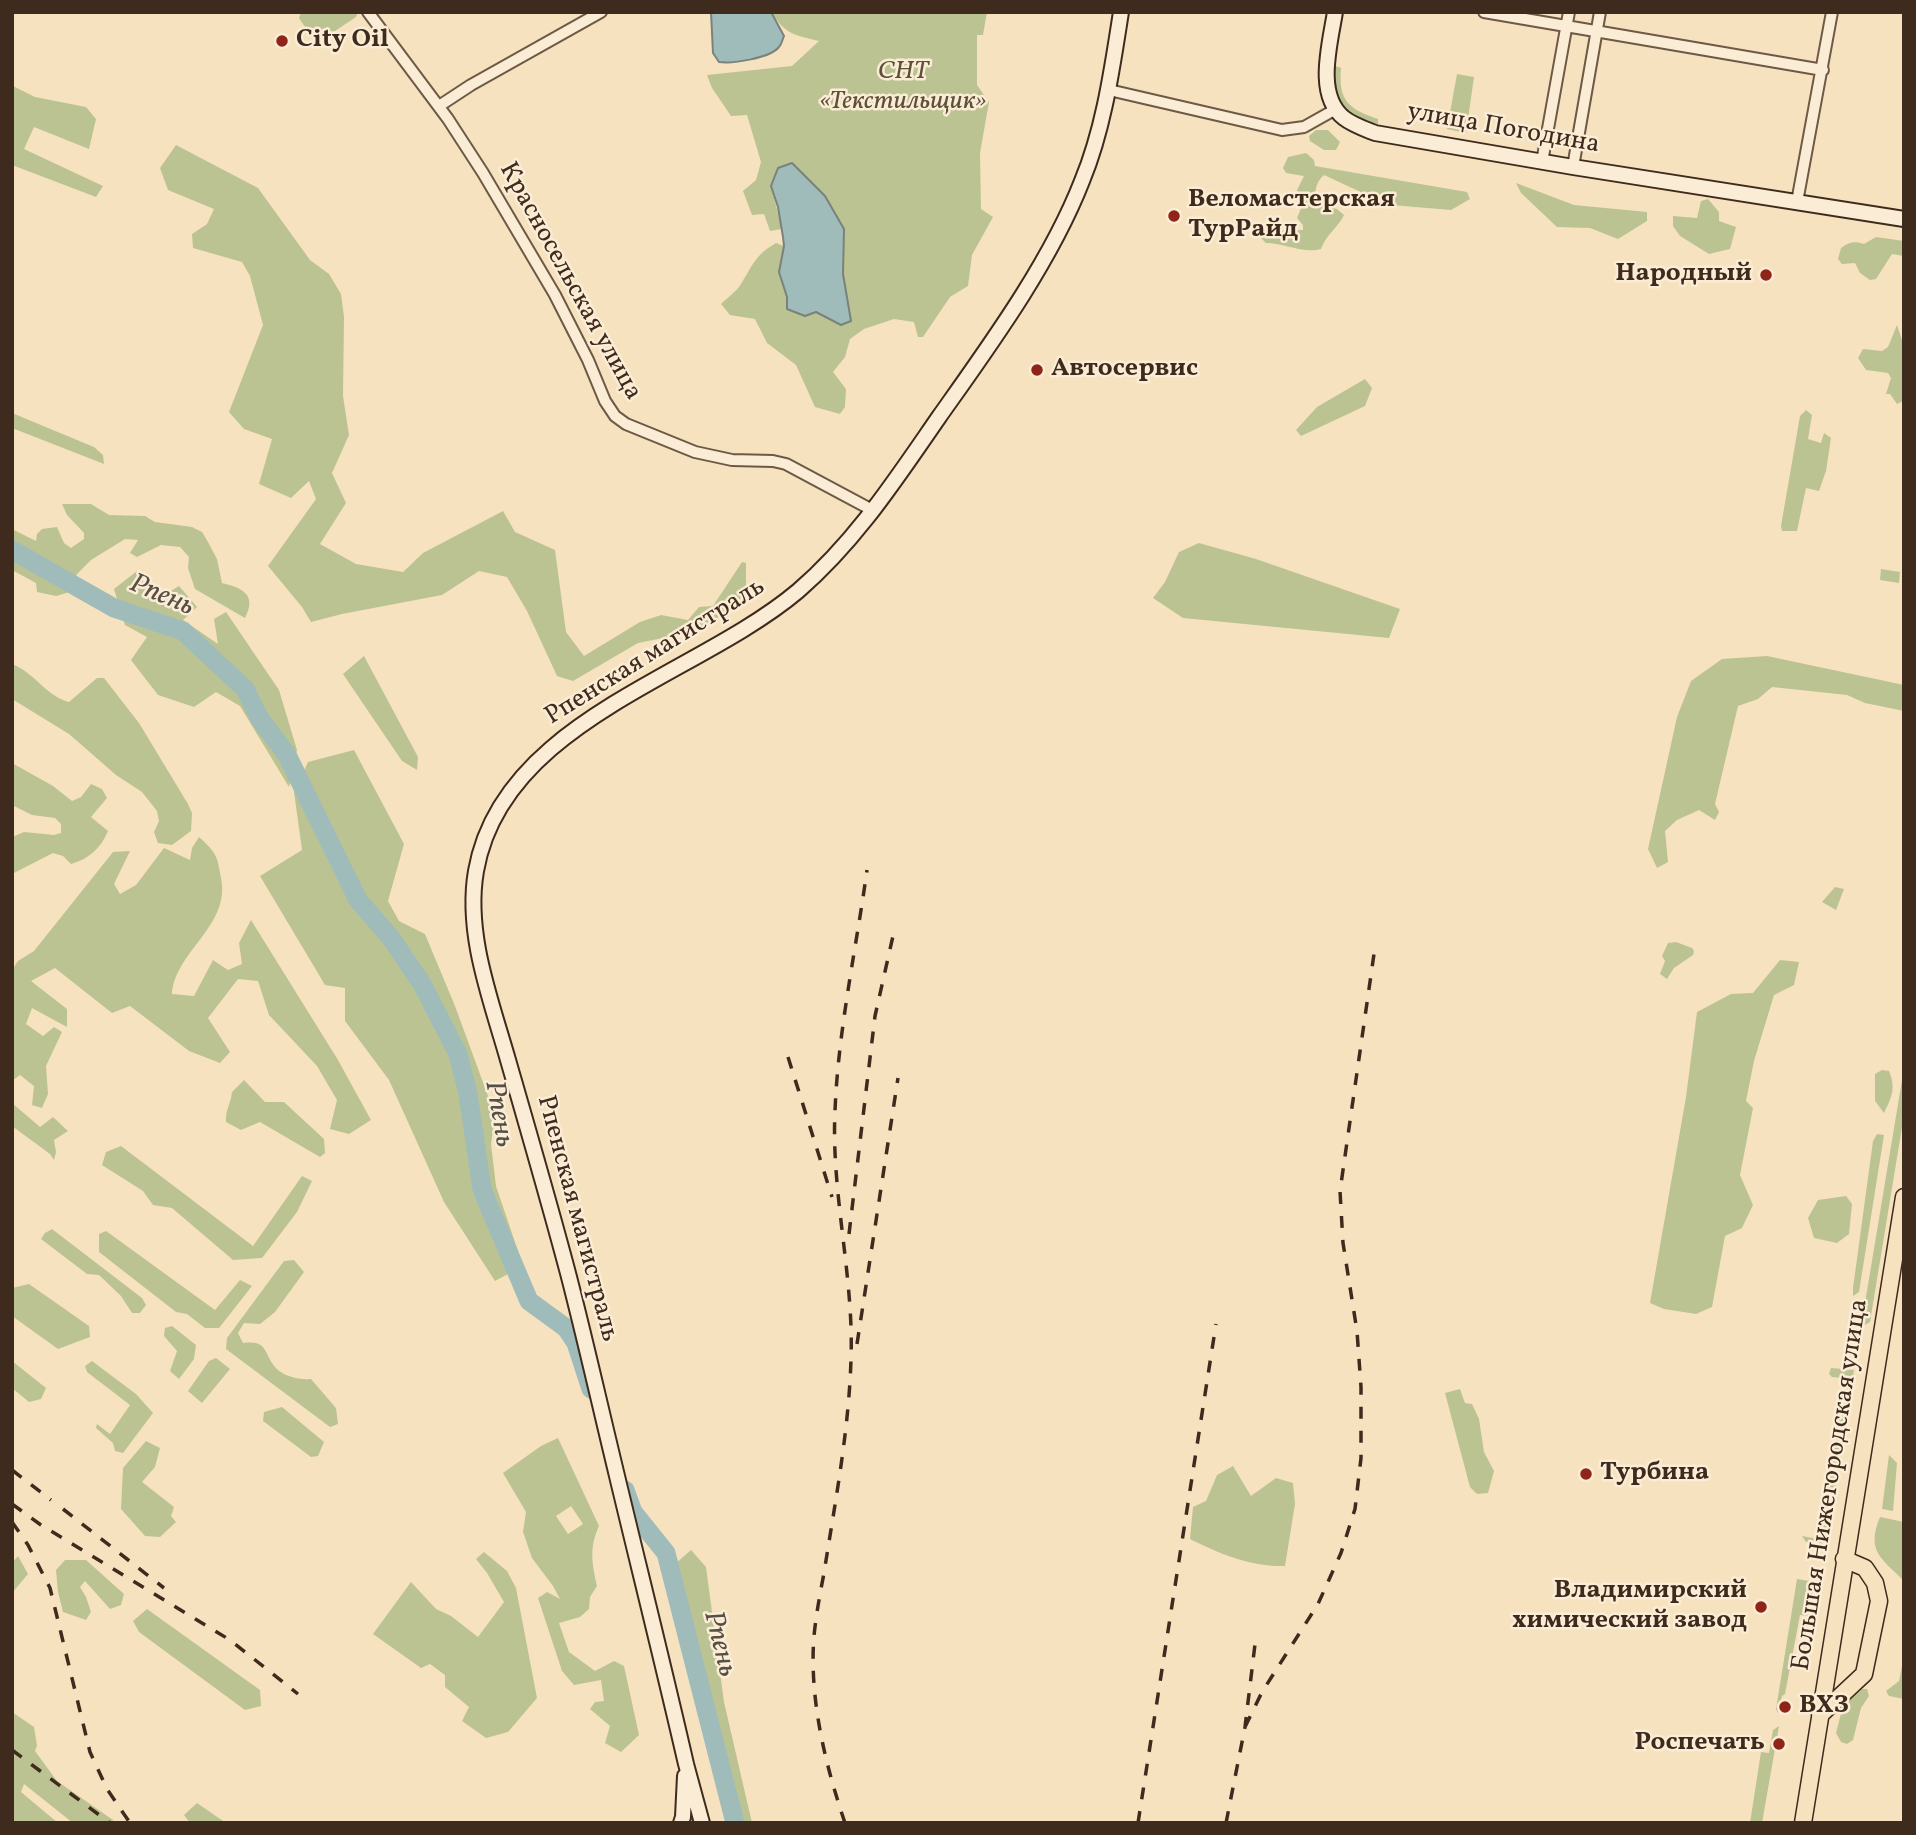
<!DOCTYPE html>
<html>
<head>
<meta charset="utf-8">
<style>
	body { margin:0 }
	#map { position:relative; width:1916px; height:1835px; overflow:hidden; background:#f7e2bf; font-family:Vollkorn,serif }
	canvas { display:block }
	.frame { position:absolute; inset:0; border:14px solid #3f2b1d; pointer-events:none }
</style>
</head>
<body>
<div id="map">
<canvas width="1916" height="1835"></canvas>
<div class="frame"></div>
</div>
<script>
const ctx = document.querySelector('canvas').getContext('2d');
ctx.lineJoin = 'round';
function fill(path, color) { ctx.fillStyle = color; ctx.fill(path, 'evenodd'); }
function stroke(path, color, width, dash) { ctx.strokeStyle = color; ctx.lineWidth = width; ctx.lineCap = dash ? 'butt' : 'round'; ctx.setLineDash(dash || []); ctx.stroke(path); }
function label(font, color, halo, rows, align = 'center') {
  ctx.font = font + ' Vollkorn,serif'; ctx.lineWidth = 5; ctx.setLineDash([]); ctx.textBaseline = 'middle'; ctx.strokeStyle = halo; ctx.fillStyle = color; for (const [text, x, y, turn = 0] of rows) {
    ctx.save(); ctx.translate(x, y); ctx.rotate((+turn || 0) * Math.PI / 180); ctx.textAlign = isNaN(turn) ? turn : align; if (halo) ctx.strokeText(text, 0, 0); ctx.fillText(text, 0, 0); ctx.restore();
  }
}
const green = new Path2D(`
	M301,12H358L356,17L320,41L313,39L299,18Z
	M771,12H987L983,35H977V85L989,102L980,153L981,209L993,217L972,255L968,286L950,297L923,337H918L914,322L894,319L864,329L850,339L845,357L833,372L846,389L845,407L840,414L815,407L796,365L767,343L755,319L730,315L721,304C727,298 736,292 741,284C753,265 755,255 776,243L784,246L779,272L787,297L840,325L851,321L843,274L844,229L771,186L782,229L770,231L764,214L752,215L743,191L756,180L761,162L747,115L731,116L712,88L707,75L792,66L819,41C795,35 786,35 771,12Z
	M1336,66L1341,68C1338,101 1349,109 1378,119V124L1375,125C1349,113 1325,98 1336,66Z
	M1457,74L1474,77L1466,133L1447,129Z
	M12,78L13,86L35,97L86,107L96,119L89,149L34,127L24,149L103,186L96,197L12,165Z
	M1316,130H1328L1340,142L1336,150H1324L1310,141L1309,136Z
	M176,145L258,188L310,260L329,274L341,294L344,317L343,396L349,435L332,473L346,503L320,544L356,564L403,572L423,553L503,511L515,532L555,550L566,632L584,656L640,622L661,615L688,620L699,607L713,606L742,562L746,563V594L703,630L638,643L573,681L557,676L527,611L507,577L479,571L442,595L342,614L311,622L302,607L268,566L316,499L309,481L291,498L259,484L272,439L244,429L229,412L263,325L250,276L242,262L193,248L192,234L207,224L214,209L168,190L160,168Z
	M1306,153L1314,160L1315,166L1467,192L1470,199L1451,210L1379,204L1367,195L1324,175C1315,182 1314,195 1316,205L1337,209L1344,215C1338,228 1327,233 1321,249C1304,254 1284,243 1266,243L1261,238L1265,231L1303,230V225L1297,218L1302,206L1297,190L1304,176L1286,173L1283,168L1288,157Z
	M1516,183L1574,205L1647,212V221L1618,239L1590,228L1557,227L1521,193Z
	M1708,199L1719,212V221L1736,227L1730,249L1709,254L1680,236L1673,226V216L1697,218L1701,201Z
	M1876,237L1904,241V256L1892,254L1876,279L1870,280L1860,273L1855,263L1842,264L1838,259L1841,248C1849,242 1854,241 1864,244Z
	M1897,325L1904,346V397L1903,401L1897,404L1890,394H1886L1891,378L1888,373L1866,370L1858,358L1863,349L1882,351L1888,347Z
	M1365,379L1372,388L1365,406L1301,436L1296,430L1317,407Z
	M1806,410L1812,415L1808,439L1821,443L1824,433L1831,438L1826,471L1819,491L1806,488L1797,531H1782L1781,526L1800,416Z
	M12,413L94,447L103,455L104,464L12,428Z
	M62,504H91L109,515L145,516L155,522L192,527L202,532L208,542L217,559L222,583C243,588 257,595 245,618L195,589L188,568L189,557L180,547L161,545L137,557L130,553L138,540L125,539L91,560L77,574L70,592L56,596L37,592L36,583L12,570V529L36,541L37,534L42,529L57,527L64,543L71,548L84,539V533L67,515Z
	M1199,543L1256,559L1400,609L1389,638L1183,618L1153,598L1165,582L1179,552Z
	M1881,569L1900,572L1899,583L1880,580Z
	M137,571L152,597H161L179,586L197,607L183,620L218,644L214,619L226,612L279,690L297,750L289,787L240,706L216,692L194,707L158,695L131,660L147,637L125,625L114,589Z
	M364,656L418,757L417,770L402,761L343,674Z
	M1767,656L1904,685V711L1865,703L1847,695L1772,687L1758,699L1738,706L1715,804L1719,812L1715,820L1699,810L1677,820L1665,831L1668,862L1657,868L1648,849L1677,717L1691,681L1722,659Z
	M12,664C34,672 46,696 69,702L97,678H104L139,723L188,804L192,813L191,831L172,845L158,843L154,832L159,821L157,811L142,792L116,775L69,734L12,699Z
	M354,750L404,844L388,901L399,921L425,934L455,1006L495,1115L491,1144L496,1186L523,1266L495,1281L444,1202L389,1080L345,1021V988L325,985L260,876L302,850L294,792L308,762Z
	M12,763L53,786L72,801L81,797L91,784L102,789L107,798L91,817L108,831C101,848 89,859 71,864L63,856L53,853L12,874V837L24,832L54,835L61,833V824L55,818L32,815L12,805Z
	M199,837C216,853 217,854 221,878C231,926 175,951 172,994L194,996L213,960L228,970L242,964L239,943L251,920L338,1060L371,1120L349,1134L330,1129L337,1100L317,1066L269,1015L258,981L238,979L208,1018L230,1052L220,1063L189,1051L130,1006L112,1013L55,968L31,981L67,1009V1027L32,1008L26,1024L43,1036L54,1027L62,1032L46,1066L48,1094L42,1108L32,1105L34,1086L20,1075L12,1081V970L18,961L34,951L113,852L130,851L114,884L120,894L136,885L164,848L190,860L192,848Z
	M1835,887L1844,889L1836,910L1822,902Z
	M1676,942L1692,948L1694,951L1693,955L1674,968L1667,979L1660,974L1665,961L1662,956L1668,943Z
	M1780,960L1799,962L1794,985L1774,995L1754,1061L1746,1101L1753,1108L1740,1175L1753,1205L1742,1228L1725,1236L1712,1307L1696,1314L1664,1309L1650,1303L1686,1097L1697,1012L1731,994L1753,993Z
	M1904,1068V1115L1870,1322L1861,1327Z
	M1882,1070L1889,1071C1896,1088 1892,1097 1884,1113L1875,1101V1074Z
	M244,1080L265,1102H284L324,1139L325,1153L320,1157L260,1122L241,1130L226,1122C225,1110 231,1103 232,1092Z
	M12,1103L40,1127L53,1117L68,1131L54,1140L56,1152L54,1160L50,1154L12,1126Z
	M1877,1134L1884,1135L1859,1292L1853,1296V1288L1873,1141Z
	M121,1146L253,1246L302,1176L312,1181L297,1212L262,1258L233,1260L172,1208L153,1205L143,1191L102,1165L106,1152Z
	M1846,1196L1852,1204L1849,1234L1837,1243L1814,1238L1808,1218L1818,1200Z
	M52,1229L142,1298L146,1305L140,1313H132L121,1296L99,1275L87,1274L41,1239L45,1233Z
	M106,1231L215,1310L240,1280L252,1286L219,1328H205L187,1314L176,1312L99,1252V1234Z
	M294,1260L304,1272L275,1312L260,1324L244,1323L238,1333L243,1343C268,1340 263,1352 275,1367C282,1376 299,1380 311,1379L336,1408L338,1424L330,1427L226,1349L227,1338L284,1261Z
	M29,1284L89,1326L90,1337L58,1349L12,1316V1288Z
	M172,1326L196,1345L194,1359L179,1379L170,1371L177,1351L164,1336L165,1328Z
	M216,1358L230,1369L202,1403L188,1391L209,1361Z
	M12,1361L46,1388L41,1399L29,1402L12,1388Z
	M92,1361L136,1394L153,1413L123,1453L115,1451L113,1443L96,1428L97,1424L110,1434L130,1405L87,1372L85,1366Z
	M1831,1368L1854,1370L1851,1390L1846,1389L1844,1378L1832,1377L1829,1374Z
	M1460,1389L1465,1403L1472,1404L1479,1419L1484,1452L1494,1471L1488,1493L1477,1494L1470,1487L1445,1393Z
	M1847,1402L1849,1407L1834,1492L1829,1493L1827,1489L1842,1405Z
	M282,1407L324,1442L318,1456L311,1457L263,1421L264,1412Z
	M558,1438L599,1526C589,1547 592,1564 597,1586L590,1597L589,1609L580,1617L559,1623L569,1652L595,1671L614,1661L624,1666L639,1735L621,1752L605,1743L610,1726L590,1709L595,1702L604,1701L601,1680L574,1685L562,1671L538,1598L547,1592L560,1599L553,1586L532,1558L523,1532L526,1512L503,1473L541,1446ZM571,1506L583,1524L568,1534L556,1516Z
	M146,1441L160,1448L155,1467L142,1482L174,1507L171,1516L176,1522L160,1537L145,1536L121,1509L123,1468Z
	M1889,1455L1897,1463L1893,1511L1882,1509Z
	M1233,1466L1251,1496L1276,1478L1293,1483L1295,1504L1285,1566C1251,1567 1220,1554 1190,1539L1193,1507L1206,1501L1217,1475Z
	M1823,1505L1831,1507L1825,1540L1822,1544L1806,1542L1802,1536L1818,1539Z
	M1880,1517L1904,1522L1903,1580C1881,1558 1866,1551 1880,1517Z
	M691,1550L706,1567L724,1702L752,1823H739L675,1564Z
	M484,1552L507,1571L516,1588L537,1698L508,1732L486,1738L462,1721L469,1707L445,1687V1675L430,1664L421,1668L373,1634L411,1582L436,1609L451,1616L478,1637L504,1602L487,1573L476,1559Z
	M18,1556L28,1574L12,1593V1563Z
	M65,1560H86L124,1594L121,1605L110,1609L85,1581L80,1587L86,1597L91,1612L86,1620L63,1612L58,1592L56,1570Z
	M1797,1579L1815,1582L1809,1616L1800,1615L1785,1694L1782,1696L1778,1713L1776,1709Z
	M147,1609L260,1690L261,1706L245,1710L139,1632L133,1621Z
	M1904,1656V1699L1889,1696L1886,1691L1899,1681Z
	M1862,1689H1867L1869,1696L1861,1708L1853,1740L1847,1744L1841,1742L1836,1733L1843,1706Z
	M12,1712L34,1727L37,1746L35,1751L57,1781L113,1820L112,1823H73L24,1784L21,1792L58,1823H12Z
	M1779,1726L1762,1823H1750L1761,1752L1769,1753L1773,1730Z
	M197,1803L226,1823H190L184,1815Z`);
const water = new Path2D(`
	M711,12H771L784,36C782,40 782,44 779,47C770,58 733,64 719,62L713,53Z
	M792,163L825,196L844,229L843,274L851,321L841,325L816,312L805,316L787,309V297L779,272L784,246L783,237L778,207L771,186L778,168Z`);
const river = new Path2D(`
	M12,550L114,608L183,631L245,689L260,719L287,755L358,900L391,938L422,984L458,1054L468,1094L482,1189L488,1204L529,1301L566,1328L576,1343L591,1389
	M625,1490L633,1512L666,1553L735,1823`);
const street = new Path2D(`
	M368,12L448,119L483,173L555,295L588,360L605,401L615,416L626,424L695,452L732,460L773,461L786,464L874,511
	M1484,12L1823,70
	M1109,90L1282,130L1304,127L1336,109
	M439,106L471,85L601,12
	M1542,162L1569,12
	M1573,167L1600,12
	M1797,202L1832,12`);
const secondary = new Path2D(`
	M1335,12C1330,44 1315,95 1344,118C1353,125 1365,129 1375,133L1573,167L1904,219
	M681,1823L683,1817L685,1776
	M702,1823L686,1764C664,1668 640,1572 617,1476C601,1410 586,1343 569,1277C550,1205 529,1133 508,1060C491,1000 465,934 476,871C502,721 696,677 798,591C856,541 896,479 939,417C990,345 1050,263 1082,181C1104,128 1112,69 1121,12`);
const primary = new Path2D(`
	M1820,1715L1864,1674L1879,1601L1875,1583L1865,1568L1844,1559
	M1803,1823L1904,1197`);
const rail = new Path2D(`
	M788,1057L832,1197
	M849,1234L875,1016L893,936
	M857,1344L898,1078
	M12,1470L51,1500
	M12,1504L41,1525L230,1640L298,1694
	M63,1509L164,1588
	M12,1522L28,1545L50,1588L90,1752L107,1789L130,1823
	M1245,1727L1262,1692L1318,1604L1341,1553L1355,1509L1361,1458V1387L1357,1331L1343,1243L1340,1191L1374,954
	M12,1750L110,1823
	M845,1823C825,1764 809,1698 814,1636C816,1615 820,1594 824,1573C835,1503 849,1430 851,1359C854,1276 831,1194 835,1111C838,1031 856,950 867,870
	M1138,1823L1216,1324
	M1226,1823L1245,1727L1256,1636`);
const markers = [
	[282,41,7,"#8f2418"],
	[1174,216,7,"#8f2418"],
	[1766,275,7,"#8f2418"],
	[1037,370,7,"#8f2418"],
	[1586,1474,7,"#8f2418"],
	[1761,1607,7,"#8f2418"],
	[1785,1707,7,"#8f2418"],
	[1779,1744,7,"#8f2418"]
];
const poiNames = [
	["City Oil",296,41],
	["Веломастерская",1188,201],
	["ТурРайд",1188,231],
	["Народный",1752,275,"right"],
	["Автосервис",1051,370],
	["Турбина",1600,1474],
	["Владимирский",1747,1592,"right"],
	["химический завод",1747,1622,"right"],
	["ВХЗ",1799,1707],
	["Роспечать",1765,1744,"right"]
];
const parkNames = [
	["СНТ",903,73],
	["«Текстильщик»",903,103]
];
const streetNames = [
	["улица Погодина",1503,130,10],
	["Красносельская улица",569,282,61],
	["Рпенская магистраль",656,653,-32],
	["Рпенская магистраль",576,1219,75],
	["Большая Нижегородская улица",1832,1485,-81]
];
const waterNames = [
	["Рпень",161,597,23],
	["Рпень",497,1114,80],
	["Рпень",718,1644,76]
];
fill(green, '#bcc392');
fill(water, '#9fbcba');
stroke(water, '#79827b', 2);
stroke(river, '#9fbcba', 19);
stroke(street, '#6d5946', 14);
stroke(secondary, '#3f2b1d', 18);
stroke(primary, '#3f2b1d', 19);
stroke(street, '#faecd5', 10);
stroke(secondary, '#faecd5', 14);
stroke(primary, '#f7e2bf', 16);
stroke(rail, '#3f2b1d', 3.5, [12, 12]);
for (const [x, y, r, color] of markers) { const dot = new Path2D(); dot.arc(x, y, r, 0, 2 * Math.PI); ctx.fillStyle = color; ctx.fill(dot); stroke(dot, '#faecd5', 2.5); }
label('bold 26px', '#3f2b1d', '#faecd5', poiNames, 'left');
label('italic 26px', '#5e513a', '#faecd5', parkNames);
label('26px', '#3f2b1d', '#faecd5', streetNames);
label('italic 28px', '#574f44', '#faecd5', waterNames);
</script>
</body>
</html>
